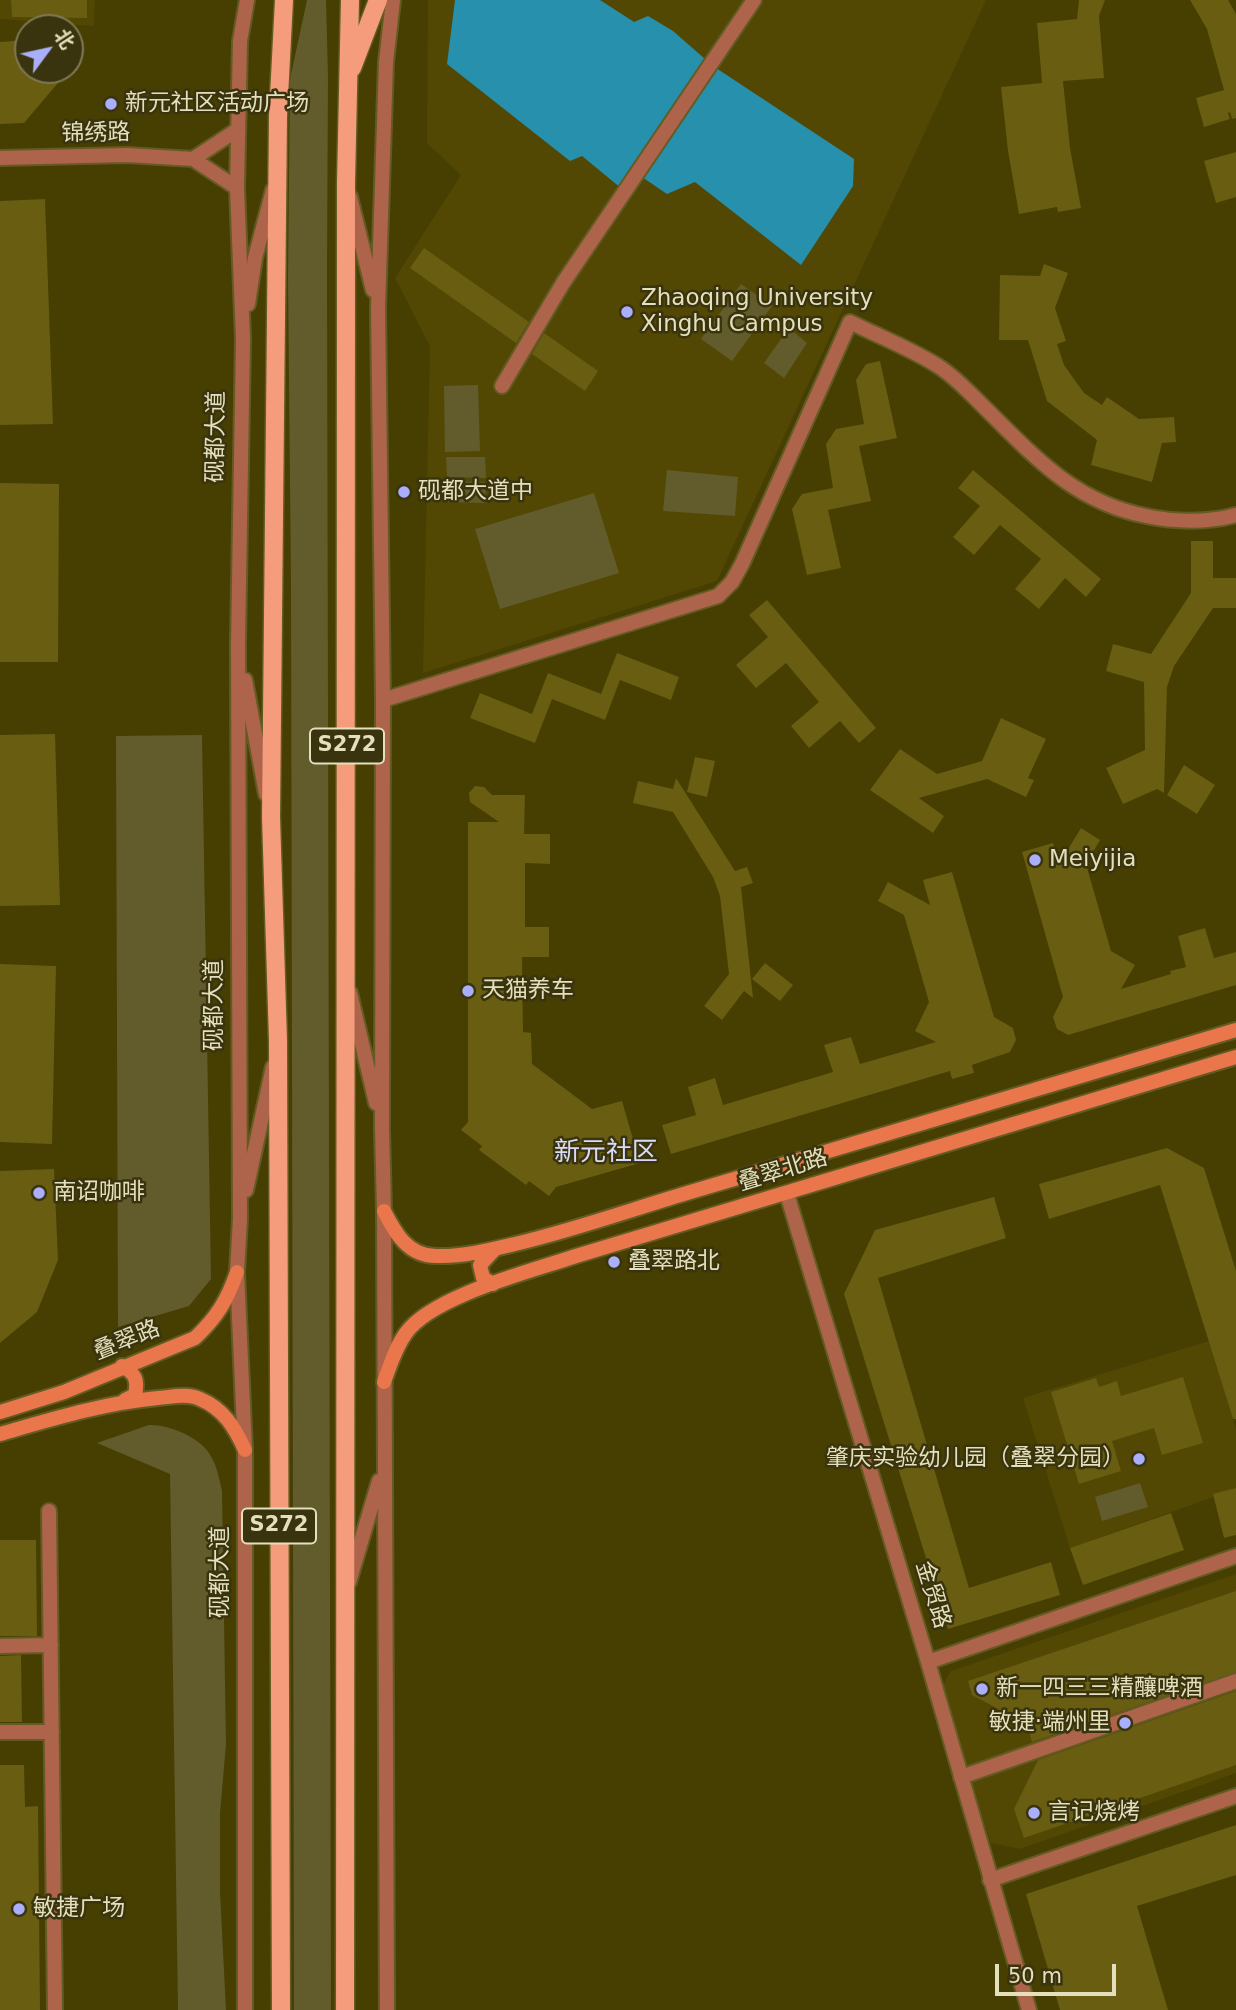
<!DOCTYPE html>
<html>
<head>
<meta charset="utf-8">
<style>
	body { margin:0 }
	#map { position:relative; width:1236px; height:2010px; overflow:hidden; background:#473e02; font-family:"DejaVu Sans","Noto Sans SC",sans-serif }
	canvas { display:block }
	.north { position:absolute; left:14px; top:14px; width:70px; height:70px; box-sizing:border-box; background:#3a340e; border:2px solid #7e7854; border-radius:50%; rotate:57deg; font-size:19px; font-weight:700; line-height:28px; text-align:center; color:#e4dfbc }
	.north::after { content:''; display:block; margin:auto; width:24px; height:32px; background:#aaaffb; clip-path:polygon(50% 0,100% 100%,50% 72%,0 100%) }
	.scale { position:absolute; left:995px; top:1964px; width:121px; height:32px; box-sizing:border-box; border:4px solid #e4dfbc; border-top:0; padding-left:9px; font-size:21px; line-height:24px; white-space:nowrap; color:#e4dfbc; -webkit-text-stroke:5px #3a340e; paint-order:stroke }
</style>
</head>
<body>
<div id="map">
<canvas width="1236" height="2010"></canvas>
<div class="north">北</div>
<div class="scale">50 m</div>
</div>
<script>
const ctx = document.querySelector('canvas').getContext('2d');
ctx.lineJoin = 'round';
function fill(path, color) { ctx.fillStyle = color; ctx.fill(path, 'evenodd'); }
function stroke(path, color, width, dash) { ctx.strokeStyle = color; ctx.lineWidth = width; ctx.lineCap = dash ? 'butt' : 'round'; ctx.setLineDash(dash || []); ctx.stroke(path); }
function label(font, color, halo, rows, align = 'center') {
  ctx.font = font + ' "DejaVu Sans","Noto Sans SC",sans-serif'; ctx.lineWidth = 5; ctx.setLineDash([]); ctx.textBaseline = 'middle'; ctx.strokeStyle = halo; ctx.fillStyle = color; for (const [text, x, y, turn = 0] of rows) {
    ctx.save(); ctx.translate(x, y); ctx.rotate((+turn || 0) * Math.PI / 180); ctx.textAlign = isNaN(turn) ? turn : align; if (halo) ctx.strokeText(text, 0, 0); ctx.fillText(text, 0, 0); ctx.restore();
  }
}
const built = new Path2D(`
	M0,0H95L94,26L0,19Z
	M428,0H986L717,581L423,673L430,346L395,278L461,175L427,143Z
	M1209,1341L1236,1429V1489L1070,1548L1023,1398Z
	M1236,1574V1773L1020,1849L991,1843L940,1691L951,1671Z`);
const green = new Path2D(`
	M307,0H326L328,77L327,272L331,2010H294L291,586L288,277L290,79Z
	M741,284L772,306L732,361L701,339Z
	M789,328L807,343L784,378L764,363Z
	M478,385L480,451L445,452L444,386Z
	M446,457H485L486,478L447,477Z
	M667,470L738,477L735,516L663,511Z
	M446,481L485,482L486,503L445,502Z
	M594,493L619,573L500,609L475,529Z
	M202,735L211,1279L189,1306L118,1327L116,736Z
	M149,1425C168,1424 199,1437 209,1453C217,1465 219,1478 222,1491L226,1745L220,1813V1892L226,2010H178L170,1474L97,1443Z
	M1140,1483L1148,1507L1102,1521L1095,1497Z`);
const water = new Path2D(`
	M455,0H600L634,22L648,16L673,31L713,66L854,159L853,186L801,265L695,182L667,194L639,175L627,193L582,156L570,161L447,64Z`);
const building = new Path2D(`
	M11,0H87V18L12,17Z
	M1079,0H1105L1099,16L1104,78L1063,81L1070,148L1081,208L1058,212L1057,207L1019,214L1008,151L1001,87L1042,83L1037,23L1077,19Z
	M1190,0H1228L1236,14V118L1232,119L1230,112L1228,113L1230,119L1204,127L1196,98L1224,90L1207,29Z
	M28,40V70H69L24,123L0,124V42Z
	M1236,152V197L1216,203L1204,161Z
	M45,199L53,424L0,425V201Z
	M424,248L529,322L516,343L410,268Z
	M1044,264L1068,273L1055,308L1066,341L1057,344L1064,365L1084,393L1102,405L1107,397L1139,419L1174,417L1176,442L1162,443L1152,482L1091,465L1097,440L1047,401L1028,340H999L1000,275L1040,276Z
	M544,333L598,371L585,391L532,354Z
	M880,361L897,438L859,446L871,501L828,510L841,568L807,575L792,509L802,494L833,488L826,444L836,429L864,424L856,380L866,364Z
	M973,470L1101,579L1086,597L1065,578L1039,609L1015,589L1041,559L1000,525L974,555L953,537L980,506L958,488Z
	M0,483L59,484L58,662H0Z
	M1191,541H1213V578H1236V608H1213L1174,666L1167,687L1164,793L1157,789L1123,804L1106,768L1145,750L1144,682L1106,671L1113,644L1151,654L1191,593Z
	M767,600L876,728L859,743L840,721L809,748L791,726L819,702L786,663L756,688L736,665L768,637L749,615Z
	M617,653L679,677L671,700L620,680L605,720L552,699L535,743L470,718L480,693L532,714L548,673L601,694Z
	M1001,718L1046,739L1028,778L1034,780L1026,797L987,779L919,798L944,816L933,833L870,790L900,749L937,774L982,761Z
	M55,734L60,905L0,906V735Z
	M695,757L715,761L707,797L687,792Z
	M1184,765L1215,785L1197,814L1167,795Z
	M676,778L735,871L747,867L753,883L741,887L753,998L744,991L722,1020L704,1006L729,974L720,896L713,877L673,812L633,803L638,781L673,789Z
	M475,786L484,787L492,795H525L524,834H550V864L525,863V927H549V957H522L523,1032L531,1033L532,1064L592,1109L622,1101L640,1163L556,1187L549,1196L529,1181L526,1185L479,1150L482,1146L461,1130L468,1122V822H499L470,802L469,793Z
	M1081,828L1100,840L1086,864L1111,951L1135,965L1121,989L1171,974L1170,971L1186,967L1178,936L1205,928L1214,958L1236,952V985L1068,1035L1057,1029L1053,1017L1063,997L1022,852L1053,843L1059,864Z
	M952,872L994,1017L1013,1028L1016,1040L1010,1052L972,1065L974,1073L952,1079L950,1071L671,1154L662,1125L696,1115L688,1087L715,1078L723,1105L833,1072L824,1045L851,1037L860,1064L936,1042L915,1031L929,1002L904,915L878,901L888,882L930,905L923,880Z
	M765,963L793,985L780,1001L752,979Z
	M0,964L56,966L52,1144L0,1142Z
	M1167,1148L1204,1168L1236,1271V1419H1233L1160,1185L1049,1219L1039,1184Z
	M54,1169L58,1260L37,1312L0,1343V1171Z
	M994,1197L1006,1238L878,1278L969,1588L1051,1562L1060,1595L948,1629L844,1294L875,1230Z
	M1183,1377L1203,1443L1162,1455L1154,1428L1112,1441L1121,1471L1079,1484L1051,1392L1096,1378L1099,1387L1117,1381L1121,1396Z
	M1236,1488V1535L1224,1538L1213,1494Z
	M1171,1513L1184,1550L1083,1585L1070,1548Z
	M0,1540H36L37,1636H0Z
	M1236,1591V1672L1032,1742L1029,1731L1000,1715L1002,1711L972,1695L968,1681Z
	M21,1655L22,1722H0V1656Z
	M1236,1691V1765L1024,1838L1014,1809L1038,1760Z
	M0,1765H24L25,1807L38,1806L40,2010H0Z
	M1236,1825V1875L1137,1906L1168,2010H1060L1026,1894Z`);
const pedestrian = new Path2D(`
	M49,1511L55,2010
	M0,1646L51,1645
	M0,1732H52
	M961,1777L1236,1681`);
const minor = new Path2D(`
	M0,158L127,155L193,159
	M193,159L237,188
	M193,159L237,130
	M502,386L563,283L754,0
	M383,700L718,596L732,582L742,564L850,322C880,337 914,350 941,368C957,379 971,394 985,408C1035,457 1074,502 1146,516C1174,522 1208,523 1236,515
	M787,1194L928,1662L1029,2010
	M928,1662L1236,1556
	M990,1880L1236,1796`);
const tertiary = new Path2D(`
	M350,197L373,290
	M248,304L255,258L273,190
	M245,680L266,794
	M350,993L376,1103
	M246,1190L273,1067
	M349,1582L379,1481
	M245,2010V1450L237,1272L240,1219L238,644L243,339L237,188L240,41L247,0
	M387,2010L384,1211L382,1128L383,700L378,308L386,62L393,0`);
const secondary = new Path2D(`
	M384,1211C395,1233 408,1256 436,1256C462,1257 490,1250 515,1244C574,1230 630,1210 687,1193C870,1139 1053,1085 1236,1030
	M493,1284L483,1278L480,1265L495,1249
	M122,1366C136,1374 138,1380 135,1395L125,1400
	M384,1382C390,1366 395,1348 406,1333C432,1296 532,1271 576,1256L1236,1057
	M0,1412L64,1392L195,1338C217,1317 227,1301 237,1272
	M0,1434C52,1419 104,1403 158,1398C171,1397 188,1393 200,1399C224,1409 235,1428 245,1450`);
const primary = new Path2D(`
	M352,68L378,0
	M281,2010L278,1041L271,817L278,116L284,0
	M345,2010L346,183L350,0`);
const markers = [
	[111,104,7,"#aaaffb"],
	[627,312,7,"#aaaffb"],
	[404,492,7,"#aaaffb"],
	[1035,860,7,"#aaaffb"],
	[468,991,7,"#aaaffb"],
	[39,1193,7,"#aaaffb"],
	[614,1262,7,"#aaaffb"],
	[1139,1459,7,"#aaaffb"],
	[982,1689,7,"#aaaffb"],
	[1125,1723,7,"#aaaffb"],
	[1034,1813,7,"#aaaffb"],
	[19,1909,7,"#aaaffb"]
];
const shields = [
	[347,746,74],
	[279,1526,74]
];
const shieldNames = [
	["S272",347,746],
	["S272",279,1526]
];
const poiNames = [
	["新元社区活动广场",125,104],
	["Zhaoqing University",641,299],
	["Xinghu Campus",641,325],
	["砚都大道中",418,492],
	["Meiyijia",1049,860],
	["天猫养车",482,991],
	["南诏咖啡",53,1193],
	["叠翠路北",628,1262],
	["肇庆实验幼儿园（叠翠分园）",1125,1459,"right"],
	["新一四三三精釀啤酒",996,1689],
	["敏捷·端州里",1111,1723,"right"],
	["言记烧烤",1048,1813],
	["敏捷广场",33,1909]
];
const streetNames = [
	["锦绣路",96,134,-1],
	["砚都大道",217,437,-89],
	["砚都大道",215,1005,-90],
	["叠翠北路",783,1171,-17],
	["叠翠路",127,1341,-22],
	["砚都大道",221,1572,-90],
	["金贸路",932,1595,73]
];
const quarterNames = [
	["新元社区",606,1153]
];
fill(built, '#524804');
fill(green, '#625b2c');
fill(water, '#2790ac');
fill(building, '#685d10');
stroke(pedestrian, '#635b23', 18);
stroke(minor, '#635b23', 18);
stroke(tertiary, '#635b23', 18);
stroke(secondary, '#635b23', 18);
stroke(primary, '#635b23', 21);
stroke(pedestrian, '#ad644a', 14);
stroke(minor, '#ad644a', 14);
stroke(tertiary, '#ad644a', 14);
stroke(secondary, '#ea764b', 14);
stroke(primary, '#f59c7c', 18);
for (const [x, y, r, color] of markers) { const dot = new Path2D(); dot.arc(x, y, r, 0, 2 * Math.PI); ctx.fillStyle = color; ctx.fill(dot); stroke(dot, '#3a340e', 2.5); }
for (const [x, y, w] of shields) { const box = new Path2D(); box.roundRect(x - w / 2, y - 17.5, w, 35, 5); ctx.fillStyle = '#3a340e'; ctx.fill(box); stroke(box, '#e4dfbc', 2); }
label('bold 21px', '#e4dfbc', null, shieldNames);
label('23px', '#e4dfbc', '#3a340e', poiNames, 'left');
label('23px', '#e4dfbc', '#3a340e', streetNames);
label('26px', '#d9dcf9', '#3a340e', quarterNames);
</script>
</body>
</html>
